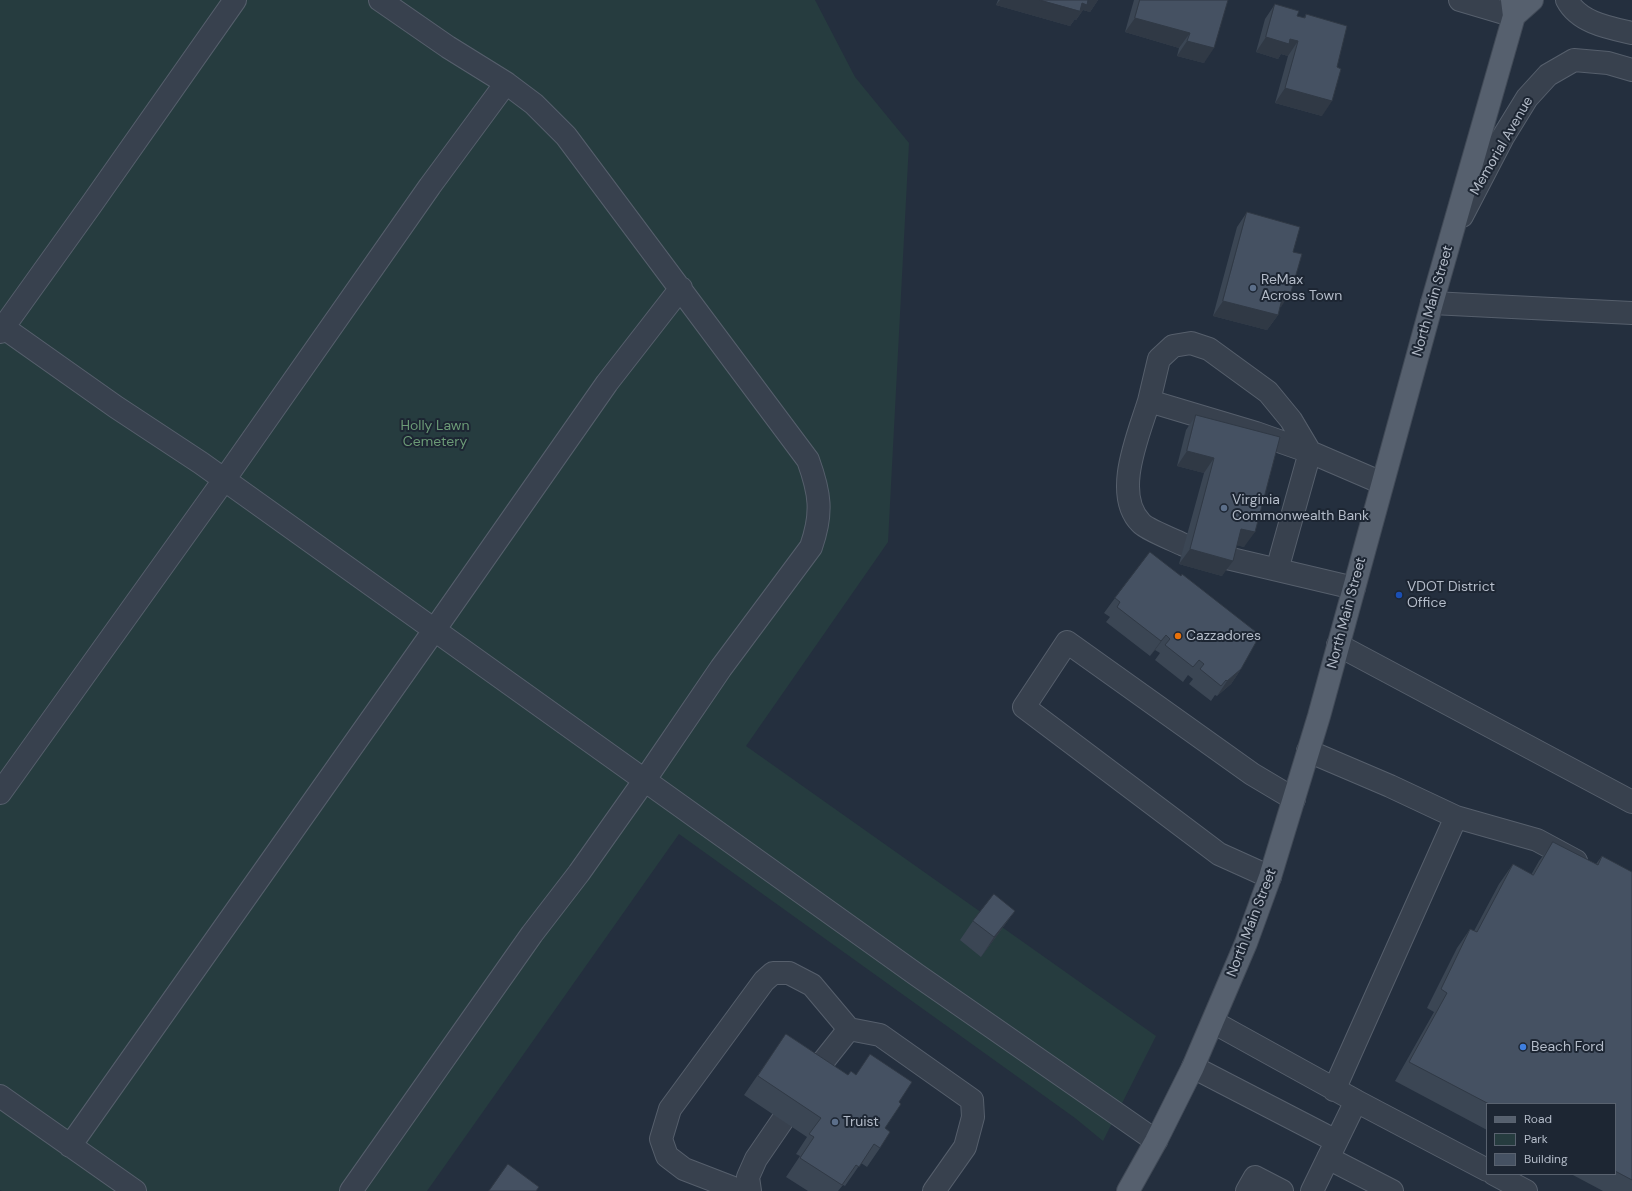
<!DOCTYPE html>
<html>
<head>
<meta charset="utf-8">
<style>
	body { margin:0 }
	#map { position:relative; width:1632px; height:1191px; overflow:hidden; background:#242f3e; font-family:"DM Sans",sans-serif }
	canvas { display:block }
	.legend { position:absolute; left:1486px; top:1103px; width:130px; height:72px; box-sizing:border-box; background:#1d2633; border:1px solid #59626f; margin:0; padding:5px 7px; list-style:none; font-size:12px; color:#b4bcc9 }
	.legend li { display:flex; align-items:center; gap:8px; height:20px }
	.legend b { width:20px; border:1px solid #59626f }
</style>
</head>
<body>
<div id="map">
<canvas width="1632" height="1191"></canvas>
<ul class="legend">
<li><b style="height:5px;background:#56606e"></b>Road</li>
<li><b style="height:11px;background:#263c3f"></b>Park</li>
<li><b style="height:11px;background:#455162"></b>Building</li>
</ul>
</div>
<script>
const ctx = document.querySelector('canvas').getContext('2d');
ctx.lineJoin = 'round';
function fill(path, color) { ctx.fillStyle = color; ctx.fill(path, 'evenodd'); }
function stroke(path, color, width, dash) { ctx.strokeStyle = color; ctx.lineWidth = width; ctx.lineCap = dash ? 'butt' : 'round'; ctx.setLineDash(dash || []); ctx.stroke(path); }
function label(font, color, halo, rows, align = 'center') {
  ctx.font = font + ' "DM Sans",sans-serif'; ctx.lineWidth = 4; ctx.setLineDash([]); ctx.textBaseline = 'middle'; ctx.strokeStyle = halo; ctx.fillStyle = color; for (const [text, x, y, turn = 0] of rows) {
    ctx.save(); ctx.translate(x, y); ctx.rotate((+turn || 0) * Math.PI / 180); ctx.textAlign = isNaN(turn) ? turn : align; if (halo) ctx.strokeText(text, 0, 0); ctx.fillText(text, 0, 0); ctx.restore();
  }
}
const green = new Path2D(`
	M0,0H815L855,77L909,143L888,542L746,746L1156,1036L1103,1141L1075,1118L679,834L427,1191H2L0,1190Z`);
const minor = new Path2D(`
	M1460,0L1514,16
	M1567,0C1579,23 1610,28 1632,33
	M1462,216L1503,137L1527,98L1548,75L1574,60L1608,63L1632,70
	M1432,303L1632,313
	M0,325L116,407L201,463L917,975L1156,1141
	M0,332L91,205L235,0
	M1149,401L1159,359L1173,346L1191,343L1209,349L1268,392L1291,420L1310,452L1277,570
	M1184,545C1176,541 1146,529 1141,523C1112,494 1139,434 1149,401L1256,433L1310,452L1382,483
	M1227,558L1354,588
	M1338,645L1632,802
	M1308,751L1390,786L1456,817L1334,1090
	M0,793L224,480L430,186L506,83
	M1456,817L1537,840L1576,861
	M1270,877L1219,854L1024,707L1067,642L1252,774L1294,799
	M1213,1022L1356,1101L1312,1191
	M1193,1067L1336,1141
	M810,1078L849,1029L880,1035L972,1100L973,1117L965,1147L934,1191
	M0,1096L135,1191
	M1356,1101L1487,1170
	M70,1146L435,629L607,383L681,288
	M1328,1158L1392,1191
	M1494,1174L1526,1191
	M351,1191L532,934L579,873L644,781L721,668L811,547C823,513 820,493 808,460L566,136L534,104L506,83L448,47L380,0
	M741,1191L684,1169L667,1156L661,1139L670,1109L764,981L773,973H789L812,985L849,1029
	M750,1191L748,1177L756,1159L782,1121
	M1247,1191L1255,1177L1282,1191`);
const major = new Path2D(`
	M1514,16L1532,0
	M1128,1191L1156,1141L1193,1067L1246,943L1270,877L1319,716L1432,303L1514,16L1512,0`);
const wall = new Path2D(`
	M998,0H1098L1090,12L1083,10L1076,20L1075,19L1070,26L996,5Z
	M1134,0H1228L1204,63L1177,56L1179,48L1125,32Z
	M1275,4L1297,16L1304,18L1306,14L1322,116L1275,103L1288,56L1281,54L1278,59L1256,52L1265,19Z
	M1247,212L1293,252L1281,307H1280L1278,315L1267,330L1213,316L1237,227Z
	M1196,415L1280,437L1244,547L1237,545L1222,576L1179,564L1204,473L1177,466L1186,430Z
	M1115,598L1241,669L1231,684L1217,696L1215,695L1211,701L1189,684L1193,679L1188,675L1183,682L1155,660L1160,653L1155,650L1150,656L1106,622L1110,617L1104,613Z
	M1553,842L1596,864L1602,856L1632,872V1191H1603L1571,1174H1615V1104H1487V1130L1395,1081L1434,1012L1427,1008L1457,948L1470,929L1474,931L1499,884L1513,864L1531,875L1539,861Z
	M1015,911L1001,930L981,957L960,940L973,921Z
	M786,1034L848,1075L855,1074L899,1102L885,1128L880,1148L867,1167L861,1163L845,1186L843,1185L838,1191H808L786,1177L800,1156L796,1154L807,1137L744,1095Z`);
const shadedWall = new Path2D(`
	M1000,0H1098L1090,12L1083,10L1076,20L1075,19L1070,26L996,5Z
	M1135,18L1190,33L1179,48L1125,32Z
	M1266,37L1290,39L1298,41L1288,56L1281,54L1278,59L1256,52Z
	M1187,41L1214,48L1204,63L1177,56Z
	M1285,88L1332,101L1322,116L1275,103Z
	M1284,291L1291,292L1281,307L1274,306Z
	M1223,301L1278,315L1267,330L1213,316Z
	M1187,451L1214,458L1204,473L1177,466Z
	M1241,529L1255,532L1244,547L1231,544Z
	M1190,549L1233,561L1222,576L1179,564Z
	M1166,635L1155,650L1150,656L1161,641Z
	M1241,669L1231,684L1217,696L1227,681Z
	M1015,911L1001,930L981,957L994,937Z`);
const building = new Path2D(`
	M1040,0H1088L1087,5L1082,3L1080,11Z
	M1140,0H1228L1214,48L1187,41L1190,33L1135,18Z
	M1275,4L1299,11L1297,16L1305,18L1306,14L1347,26L1337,67L1341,69L1332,101L1285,88L1298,41L1290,39L1289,44L1266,37Z
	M1247,212L1300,227L1293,252L1302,254L1291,292L1284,291L1278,315L1223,301Z
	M1196,415L1280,437L1255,532L1241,529L1233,561L1190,549L1214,458L1187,451Z
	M1150,552L1181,576L1182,574L1260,635L1241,669L1227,681L1226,680L1221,686L1200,669L1204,664L1199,660L1193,667L1165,645L1170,639L1166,635L1161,641L1117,607L1120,602L1115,598Z
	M1553,842L1598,865L1602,856L1632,872V1180L1615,1171V1104H1489L1409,1062L1447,993L1441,989L1470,929L1477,932L1513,864L1533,875Z
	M994,894L1015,911L994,937L973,921Z
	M786,1034L848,1075L851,1071L856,1075L870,1054L912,1082L899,1102L901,1104L885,1128L890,1132L880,1148L874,1144L859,1167L856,1165L842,1185L800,1158L814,1137L809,1134L821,1118L758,1076Z
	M508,1164L539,1187L536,1191H489Z`);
const markers = [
	[1253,288,4,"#5c6f8a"],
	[1224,508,4,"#5c6f8a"],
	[1399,595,4,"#1a4fb4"],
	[1178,636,4,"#e8710a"],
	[1523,1047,4,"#3f7fe0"],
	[835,1122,4,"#5c6f8a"]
];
const streetNames = [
	["Memorial Avenue",1502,146,-60],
	["North Main Street",1433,301,-74],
	["North Main Street",1347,613,-75],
	["North Main Street",1252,923,-69]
];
const poiNames = [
	["ReMax",1261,280],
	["Across Town",1261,296],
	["Virginia",1232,500],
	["Commonwealth Bank",1232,516],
	["VDOT District",1407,587],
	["Office",1407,603],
	["Cazzadores",1186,636],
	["Beach Ford",1531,1047],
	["Truist",843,1122]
];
const parkNames = [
	["Holly Lawn",435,426],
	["Cemetery",435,442]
];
fill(green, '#263c3f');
stroke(minor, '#565f6c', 24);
stroke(major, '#414a57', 24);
stroke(minor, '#38414e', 22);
stroke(major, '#56606e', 22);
fill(wall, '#3b4654');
fill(shadedWall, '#303945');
fill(building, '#455162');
stroke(building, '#303945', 1);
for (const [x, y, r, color] of markers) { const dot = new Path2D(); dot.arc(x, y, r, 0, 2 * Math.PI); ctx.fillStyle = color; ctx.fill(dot); stroke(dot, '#1d2633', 1.5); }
label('14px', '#b4bcc9', '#1d2633', streetNames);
label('14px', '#b4bcc9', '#1d2633', poiNames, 'left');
label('14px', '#6b9a76', '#1d2633', parkNames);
</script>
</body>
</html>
